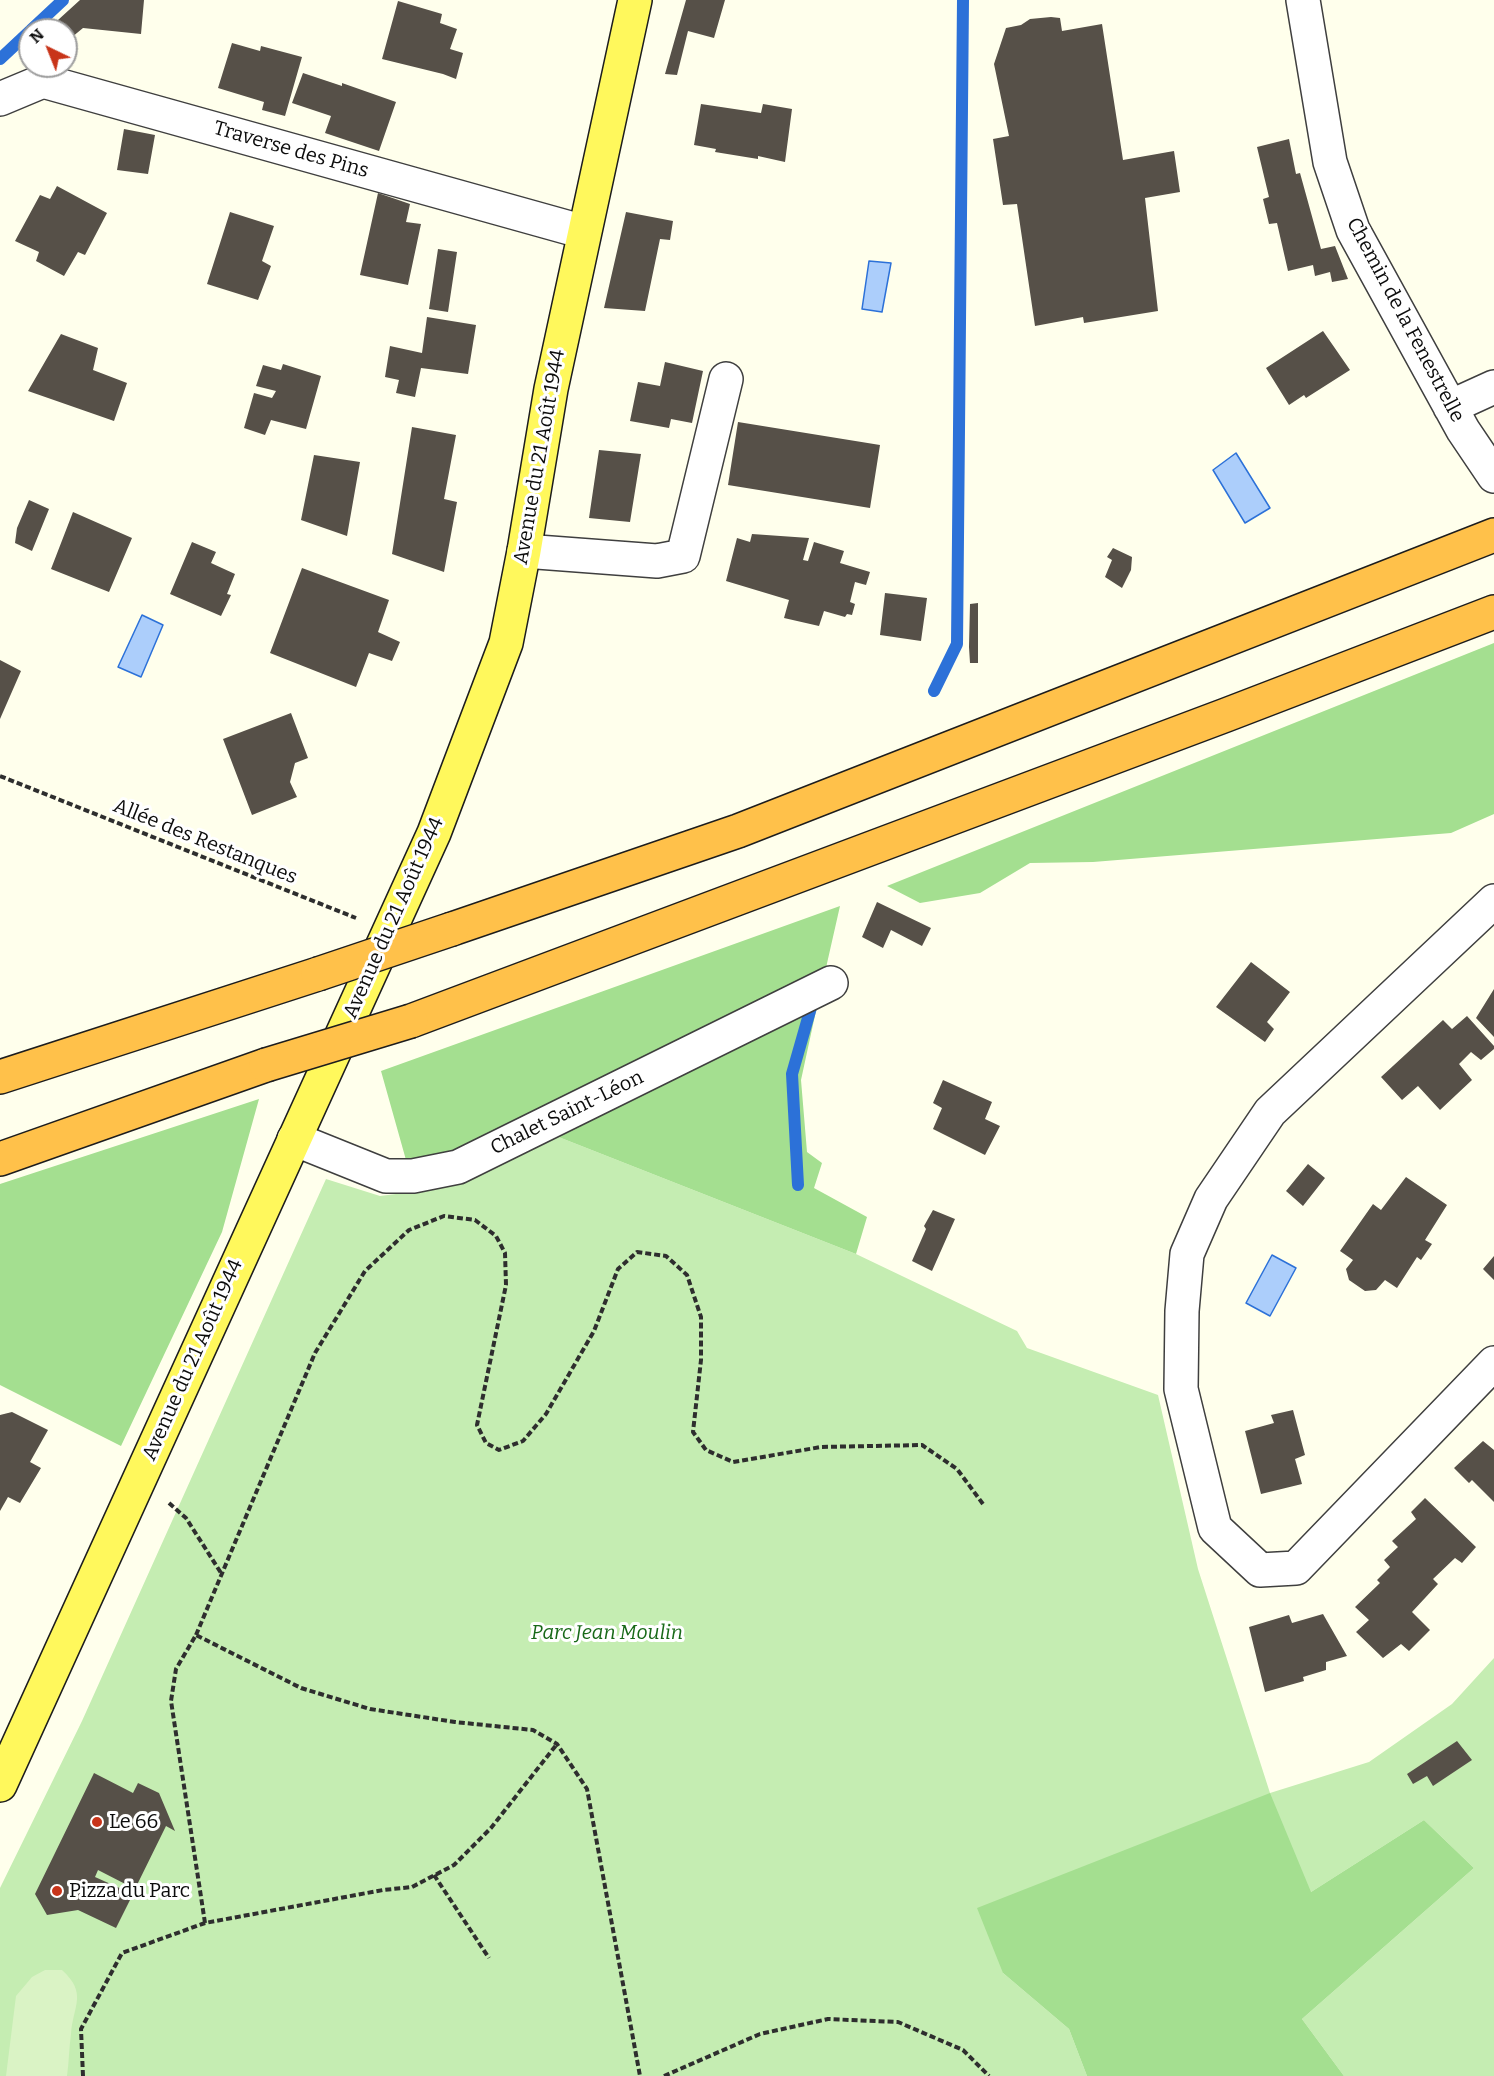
<!DOCTYPE html>
<html>
<head>
<meta charset="utf-8">
<style>
	body { margin:0 }
	#map { position:relative; width:1494px; height:2076px; overflow:hidden; background:#ffffec; font-family:Bitter,serif }
	canvas { display:block }
	.north { position:absolute; left:18px; top:18px; width:60px; height:60px; box-sizing:border-box; background:#fff; border:2px solid #9e9e9e; border-radius:50%; rotate:317deg; font-size:16px; font-weight:700; line-height:24px; text-align:center; color:#0c0c0c }
	.north::after { content:''; display:block; margin:auto; width:21px; height:27px; background:#c83419; clip-path:polygon(50% 0,100% 100%,50% 72%,0 100%) }
</style>
</head>
<body>
<div id="map">
<canvas width="1494" height="2076"></canvas>
<div class="north">N</div>
</div>
<script>
const ctx = document.querySelector('canvas').getContext('2d');
ctx.lineJoin = 'round';
function fill(path, color) { ctx.fillStyle = color; ctx.fill(path, 'evenodd'); }
function stroke(path, color, width, dash) { ctx.strokeStyle = color; ctx.lineWidth = width; ctx.lineCap = dash ? 'butt' : 'round'; ctx.setLineDash(dash || []); ctx.stroke(path); }
function label(font, color, halo, rows, align = 'center') {
  ctx.font = font + ' Bitter,serif'; ctx.lineWidth = 6; ctx.setLineDash([]); ctx.textBaseline = 'middle'; ctx.strokeStyle = halo; ctx.fillStyle = color; for (const [text, x, y, turn = 0] of rows) {
    ctx.save(); ctx.translate(x, y); ctx.rotate((+turn || 0) * Math.PI / 180); ctx.textAlign = isNaN(turn) ? turn : align; if (halo) ctx.strokeText(text, 0, 0); ctx.fillText(text, 0, 0); ctx.restore();
  }
}
const green = new Path2D(`
	M556,1136L856,1254L1017,1331L1027,1348L1158,1395L1198,1569L1270,1793L1369,1762L1452,1704L1494,1658V2076H1344L1302,2019L1474,1868L1424,1820L1311,1892L1003,1973L1069,2029L1087,2076H0V1888L82,1721L326,1179L380,1196L436,1189Z`);
const forest = new Path2D(`
	M1494,643V814L1451,833L1093,862L1030,863L980,893L920,903L887,886Z
	M840,906L823,981L453,1157L406,1160L381,1071Z
	M819,997L801,1080L807,1152L822,1163L814,1188L867,1217L856,1254L556,1136Z
	M259,1099L222,1232L121,1446L0,1385V1184Z
	M1270,1793L1311,1892L1424,1820L1474,1868L1302,2019L1344,2076H1087L1069,2029L1003,1973L977,1908Z`);
const pitch = new Path2D(`
	M45,1970H62C88,1994 73,2005 71,2034C69,2048 69,2062 67,2076H6L16,1996L32,1977Z`);
const water = new Path2D(`
	M869,261L891,263L882,312L862,309Z
	M1236,453L1270,508L1245,523L1213,470Z
	M142,615L163,625L141,677L118,667Z
	M1272,1255L1296,1268L1270,1316L1246,1303Z`);
const stream = new Path2D(`
	M31,30L63,0
	M0,59L30,31
	M934,691L957,644L963,0
	M798,1185L792,1074L814,997`);
const building = new Path2D(`
	M80,0H144L141,34L83,28L66,42V30H47Z
	M686,0H725L714,38L688,31L677,75L665,74Z
	M398,1L442,14L440,23L457,29L450,49L463,53L456,79L443,74L382,59Z
	M1051,17L1060,18L1062,31L1102,24L1123,160L1174,151L1180,192L1145,198L1158,311L1084,323L1083,317L1035,326L1017,204L1003,205L993,139L1009,136L994,64L1006,28L1021,25L1030,19Z
	M232,43L260,51L261,46L302,57L285,116L262,110L264,102L218,88Z
	M303,73L342,86V83L396,102L379,151L325,133L331,116L292,103Z
	M701,104L761,113L763,104L792,109L785,162L758,156V159L715,152L716,149L694,145Z
	M124,129L155,135L148,174L117,170Z
	M1289,139L1296,174L1300,173L1321,249L1335,246L1348,279L1332,282L1330,272L1315,276L1313,265L1288,271L1277,223L1269,224L1263,199L1269,197L1257,147Z
	M57,186L107,213L85,255L78,252L64,276L36,261L39,252L15,241L40,195L50,199Z
	M378,193L410,204L406,222L421,224L408,285L360,275Z
	M230,212L274,226L262,261L271,266L258,300L207,284Z
	M626,212L673,221L670,240L660,239L645,311L604,308Z
	M438,249L457,252L448,312L429,309Z
	M427,317L476,325L468,374L421,368L415,397L396,393L399,380L385,377L390,346L422,353Z
	M1323,331L1350,370L1306,398L1304,395L1289,405L1266,368Z
	M61,334L98,348L93,370L127,383L114,421L28,391Z
	M665,362L703,371L692,423L671,419L669,428L630,421L638,382L660,386Z
	M283,364L321,376L306,429L271,420L265,435L244,428L254,393L272,398L276,391L256,386L263,365L281,370Z
	M738,422L880,445L870,508L728,485Z
	M412,427L456,435L444,499L457,502L444,572L392,554Z
	M599,450L641,454L630,522L589,518Z
	M314,455L360,462L347,536L301,520Z
	M29,500L49,509L32,551L15,543L17,528Z
	M73,512L132,538L109,592L51,569Z
	M752,534L809,538L803,560L808,561L814,542L844,551L840,563L870,572L866,585L855,582L850,602L855,604L852,615L847,614L845,617L824,611L819,626L784,618L789,600L726,581L737,538L750,542Z
	M192,542L216,552L211,563L235,574L227,594L231,595L221,616L170,594Z
	M1113,548L1132,557L1131,570L1122,588L1105,577L1112,560L1107,557Z
	M302,568L389,600L378,632L400,642L392,661L369,653L356,687L270,653Z
	M885,593L927,598L921,641L880,635Z
	M978,603V663H970L969,647L970,604Z
	M0,660L21,671L0,719Z
	M291,713L308,758L295,763L290,782L297,797L252,815L223,739Z
	M877,902L931,928L922,946L891,930L883,948L862,937Z
	M1251,962L1290,992L1267,1022L1274,1029L1265,1042L1216,1007Z
	M1494,989V1037L1476,1018Z
	M1467,1016L1494,1046V1049L1481,1060L1471,1052L1459,1064L1472,1080L1440,1110L1418,1086L1402,1100L1381,1077L1443,1020L1452,1029Z
	M943,1080L992,1102L985,1119L1000,1126L985,1155L933,1129L942,1108L933,1103Z
	M1308,1164L1325,1178L1303,1206L1286,1191Z
	M1406,1177L1447,1205L1425,1240L1432,1244L1421,1260L1417,1257L1397,1288L1385,1280L1376,1290L1365,1291L1349,1280L1346,1269L1353,1260L1340,1251L1373,1204L1381,1210Z
	M933,1210L955,1219L932,1271L912,1261L926,1229L924,1226Z
	M1494,1256V1280L1483,1269Z
	M1293,1410L1305,1455L1295,1459L1302,1484L1261,1494L1245,1431L1274,1423L1271,1415Z
	M12,1412L48,1430L30,1462L41,1468L20,1503L8,1497L0,1511V1415Z
	M1483,1441L1494,1450V1502L1472,1480L1469,1483L1454,1468Z
	M1425,1498L1476,1547L1462,1563L1455,1558L1433,1579L1438,1584L1412,1612L1430,1630L1409,1651L1401,1644L1383,1658L1356,1632L1369,1620L1355,1607L1380,1583L1377,1580L1390,1567L1384,1560L1398,1547L1392,1541L1416,1519L1411,1512Z
	M1323,1614L1347,1656L1326,1662V1670L1303,1677L1304,1681L1265,1692L1249,1627L1289,1615L1292,1623Z
	M1457,1741L1472,1760L1433,1786L1427,1776L1413,1784L1407,1774Z
	M94,1773L133,1793L138,1783L159,1793L175,1831L166,1826L135,1889L98,1870L95,1877L133,1894L116,1928L78,1910L47,1915L35,1894Z`);
const path = new Path2D(`
	M0,776L356,918
	M169,1503L186,1518L221,1573
	M196,1635L315,1353L365,1271L409,1230L444,1216L475,1220L496,1236L505,1253L506,1285L477,1425L486,1443L499,1450L523,1441L546,1414L594,1331L618,1269L637,1252L666,1256L687,1275L701,1317V1360L693,1432L706,1450L733,1462L821,1447L922,1445L957,1469L983,1504
	M434,1875L489,1958
	M205,1923L171,1701L176,1669L196,1635L301,1688L370,1709L455,1722L533,1730L557,1744L587,1789L640,2076
	M83,2076L81,2029L122,1953L205,1923L383,1890L412,1887L454,1865L491,1828L557,1744
	M664,2076L760,2034L828,2019L898,2022L963,2050L989,2076`);
const minor = new Path2D(`
	M1303,0L1330,162L1353,230L1463,430L1494,476
	M0,99L43,81L584,232
	M1450,407L1494,387
	M524,551L657,561L683,556L726,379
	M1494,901L1270,1112L1211,1199L1187,1254L1182,1311L1181,1389L1215,1528L1260,1570L1296,1568L1494,1363
	M294,1139L386,1176H413L458,1167L831,983`);
const major = new Path2D(`
	M0,1785L434,833L506,643L524,551L551,389L635,0`);
const highway = new Path2D(`
	M452,929L738,831L1494,535
	M411,1021L1226,715L1494,612
	M0,1077L318,974
	M0,1159L266,1065`);
const highwayBridge = new Path2D(`
	M318,974L452,929
	M266,1065L411,1021`);
const markers = [
	[97,1822,6,"#c83419"],
	[57,1891,6,"#c83419"]
];
const streetNames = [
	["Traverse des Pins",291,150,16],
	["Chemin de la Fenestrelle",1405,320,62],
	["Avenue du 21 Août 1944",540,457,-80],
	["Allée des Restanques",205,842,22],
	["Avenue du 21 Août 1944",394,918,-66],
	["Chalet Saint-Léon",567,1113,-26],
	["Avenue du 21 Août 1944",193,1360,-66]
];
const parkNames = [
	["Parc Jean Moulin",607,1633]
];
const poiNames = [
	["Le 66",109,1822],
	["Pizza du Parc",69,1891]
];
fill(green, '#c5edb2');
fill(forest, '#a4df90');
fill(pitch, '#daf3c5');
fill(water, '#accefb');
stroke(water, '#2c71d8', 1.5);
stroke(stream, '#2c71d8', 12);
fill(building, '#565048');
stroke(minor, '#3f3f3f', 36);
stroke(major, '#1d1d1d', 36);
stroke(highway, '#1d1d1d', 36);
stroke(path, '#2e2e2e', 4, [6, 3]);
stroke(minor, '#fff', 33);
stroke(major, '#fff85c', 33);
stroke(highway, '#ffc14a', 33);
stroke(highwayBridge, '#1d1d1d', 36, []);
stroke(highwayBridge, '#ffc14a', 33);
for (const [x, y, r, color] of markers) { const dot = new Path2D(); dot.arc(x, y, r, 0, 2 * Math.PI); ctx.fillStyle = color; ctx.fill(dot); stroke(dot, '#fff', 2); }
label('20px', '#0c0c0c', '#fff', streetNames);
label('italic 20px', '#186918', '#fff', parkNames);
label('20px', '#0c0c0c', '#fff', poiNames, 'left');
</script>
</body>
</html>
